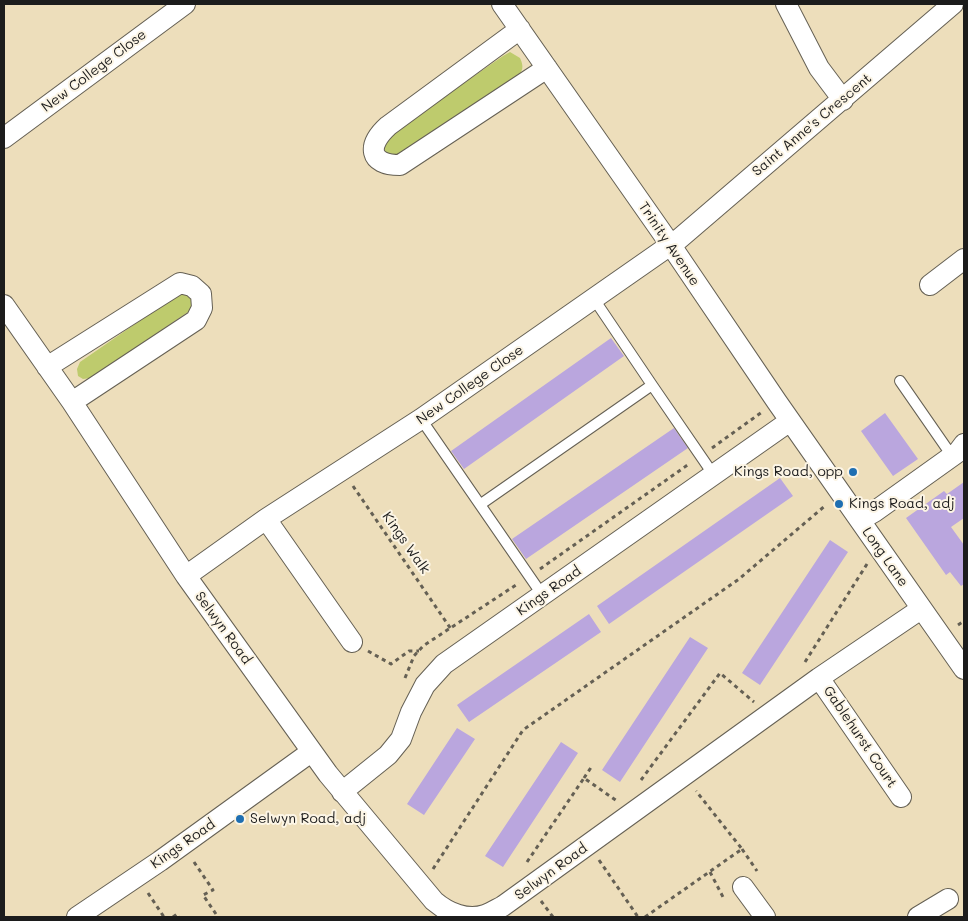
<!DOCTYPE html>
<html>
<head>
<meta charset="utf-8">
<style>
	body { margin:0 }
	#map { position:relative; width:968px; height:921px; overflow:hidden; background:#eddebb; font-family:Mali,sans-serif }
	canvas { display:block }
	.frame { position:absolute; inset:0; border:5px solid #1c1c1c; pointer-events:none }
</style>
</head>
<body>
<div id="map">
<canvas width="968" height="921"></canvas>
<div class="frame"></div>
</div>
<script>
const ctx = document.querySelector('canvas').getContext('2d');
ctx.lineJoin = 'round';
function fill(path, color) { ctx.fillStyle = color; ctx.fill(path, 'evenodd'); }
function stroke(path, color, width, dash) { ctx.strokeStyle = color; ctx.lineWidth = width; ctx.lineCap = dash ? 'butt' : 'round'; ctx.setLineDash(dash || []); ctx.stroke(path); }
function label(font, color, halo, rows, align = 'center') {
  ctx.font = font + ' Mali,sans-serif'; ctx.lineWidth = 4; ctx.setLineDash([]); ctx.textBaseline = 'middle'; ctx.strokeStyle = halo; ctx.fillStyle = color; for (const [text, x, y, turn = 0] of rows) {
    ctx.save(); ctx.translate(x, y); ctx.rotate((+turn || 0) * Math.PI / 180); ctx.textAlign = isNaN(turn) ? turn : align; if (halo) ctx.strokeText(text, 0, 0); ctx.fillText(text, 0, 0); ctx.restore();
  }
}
const green = new Path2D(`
	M510,52L520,58C524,67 523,70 517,78L393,158L382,150L383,139L503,56Z
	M180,293H186L192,297V308L188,312L91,378L83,379L78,376L77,369L80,362Z`);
const building = new Path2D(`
	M611,338L624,356L464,469L451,451Z
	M885,413L918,459L893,476L861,431Z
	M674,428L688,448L526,559L512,539Z
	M780,478L793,496L609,624L597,606Z
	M964,482V518L951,527L964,545V584L961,586L950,572L946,575L906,518L944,491L947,494Z
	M830,540L848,552L760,685L742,673Z
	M589,614L601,632L469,722L457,705Z
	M690,637L708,648L620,782L602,770Z
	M457,728L475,739L424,815L407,804Z
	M561,742L578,753L503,867L485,856Z`);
const path = new Path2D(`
	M712,448L762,412
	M353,486L451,629
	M540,569L689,464
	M958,625L964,621
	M368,651L391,664L409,651H419
	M805,662L867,564
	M405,678L414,656L423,646L519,583
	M584,778L592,766
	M641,780L720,673L754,702
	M742,849L757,871
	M599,860L638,917
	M194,862L213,890L203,895L218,917
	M527,862L584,778L617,801
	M433,869L523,730L739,579L826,505
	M710,872L723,897
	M148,893L164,917
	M541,901L553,917
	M173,917L177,914L179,917
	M645,917L742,849L696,791`);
const service = new Path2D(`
	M594,299L652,385L713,474
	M900,381L952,456
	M421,419L543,596
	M481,504L652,385`);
const minor = new Path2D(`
	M502,4L670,244L777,402L964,669
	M786,4L819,68L843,100
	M520,29L388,126C367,145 368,165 400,165L547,68
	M4,138L185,4
	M930,285L964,259
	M4,305L72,402L186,576L266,519L421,419L679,239L953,4
	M47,367L180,283L192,286L201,294L202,308L196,320L72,402
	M266,519L352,642
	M860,520L874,512L958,452L964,444
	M186,576L328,774L434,901C448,913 467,921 485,915C491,913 497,909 503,906L819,678L921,609
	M819,678L901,797
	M342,792L388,755L401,739L411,712L425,685L444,664L790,421
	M743,887L765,917
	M77,917L160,861L311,752
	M918,917L948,899`);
const markers = [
	[853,472,5,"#1f6fb2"],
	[839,504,5,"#1f6fb2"],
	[240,819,5,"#1f6fb2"]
];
const streetNames = [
	["New College Close",94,71,-37],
	["Saint Anne's Crescent",812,125,-40],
	["Trinity Avenue",669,244,56],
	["New College Close",470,385,-35],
	["Kings Walk",406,543,55],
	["Long Lane",885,557,55],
	["Kings Road",549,591,-35],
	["Selwyn Road",223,628,54],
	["Gablehurst Court",860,737,56],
	["Kings Road",183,844,-35],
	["Selwyn Road",551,872,-36]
];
const poiNames = [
	["Kings Road, opp",843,472,"right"],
	["Kings Road, adj",849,504],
	["Selwyn Road, adj",250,819]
];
fill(green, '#becb6d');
fill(building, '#baa6de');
stroke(service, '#656054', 12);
stroke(minor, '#656054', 22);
stroke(path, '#656054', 3, [4, 4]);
stroke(service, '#fff', 10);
stroke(minor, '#fff', 20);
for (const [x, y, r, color] of markers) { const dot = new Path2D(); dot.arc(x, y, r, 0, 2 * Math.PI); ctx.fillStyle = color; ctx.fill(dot); stroke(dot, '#fcf5e5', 2); }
label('14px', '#1c1c1c', '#fcf5e5', streetNames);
label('14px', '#1c1c1c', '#fcf5e5', poiNames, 'left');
</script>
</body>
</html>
